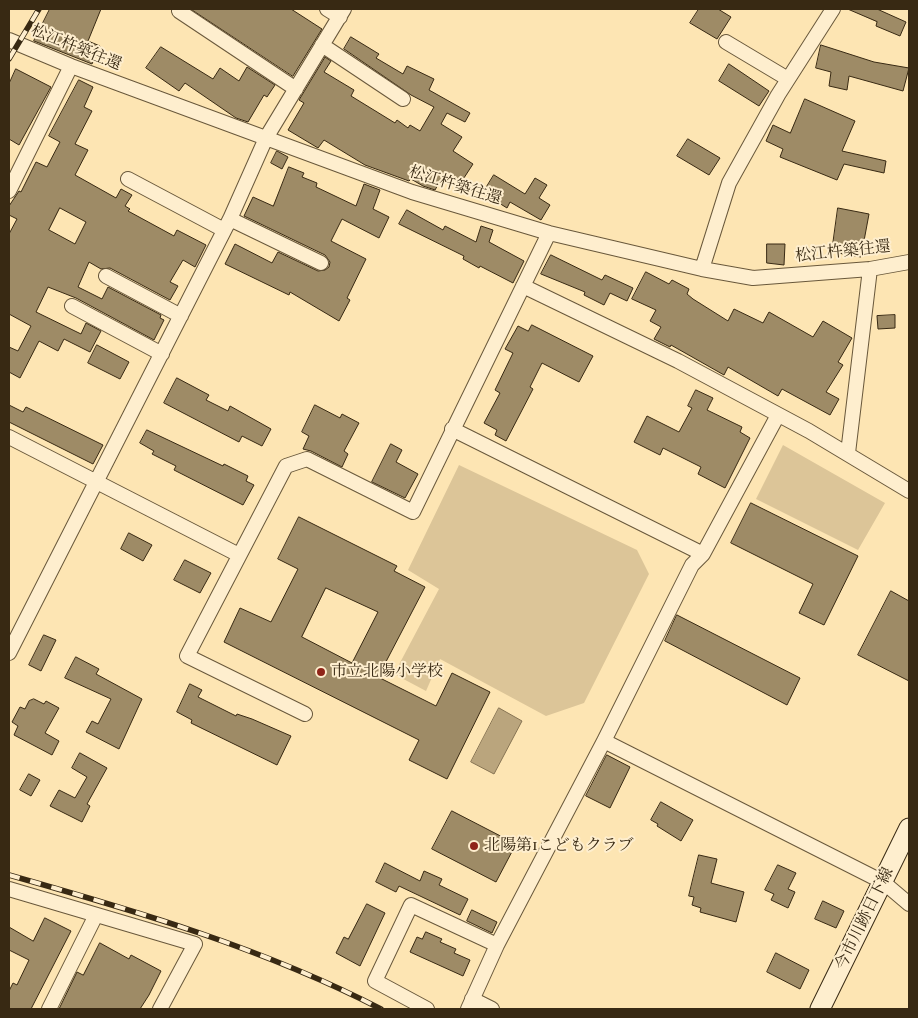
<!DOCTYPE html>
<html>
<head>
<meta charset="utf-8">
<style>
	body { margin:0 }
	#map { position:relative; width:918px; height:1018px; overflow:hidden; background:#fde5b3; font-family:"IM FELL French Canon",serif }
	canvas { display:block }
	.frame { position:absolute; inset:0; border:10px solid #382913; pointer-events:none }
</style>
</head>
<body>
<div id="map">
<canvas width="918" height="1018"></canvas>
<div class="frame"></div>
</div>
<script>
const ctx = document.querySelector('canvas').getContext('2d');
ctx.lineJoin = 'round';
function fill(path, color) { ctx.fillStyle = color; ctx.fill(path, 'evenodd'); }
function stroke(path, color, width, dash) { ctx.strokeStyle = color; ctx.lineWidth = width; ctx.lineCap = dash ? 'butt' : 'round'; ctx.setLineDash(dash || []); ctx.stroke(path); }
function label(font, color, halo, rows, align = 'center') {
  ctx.font = font + ' "IM FELL French Canon","Noto Serif JP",serif'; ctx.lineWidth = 4; ctx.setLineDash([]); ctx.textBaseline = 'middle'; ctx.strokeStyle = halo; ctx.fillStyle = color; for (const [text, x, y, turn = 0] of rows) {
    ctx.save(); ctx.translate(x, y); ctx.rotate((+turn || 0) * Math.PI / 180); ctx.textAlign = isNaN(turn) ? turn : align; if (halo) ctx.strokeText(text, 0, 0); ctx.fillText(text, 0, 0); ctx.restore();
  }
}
const green = new Path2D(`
	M783,445L885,503L858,550L756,499Z
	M459,465L637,550L649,574L584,703L546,716L440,659L426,691L394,674L439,589L408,570Z`);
const water = new Path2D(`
	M499,708L522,721L494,774L471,762Z`);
const building = new Path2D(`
	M50,9H101L88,41L100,46L92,64L34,41Z
	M191,9H291L322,29L293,76Z
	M699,9H718L731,17L717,39L690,23Z
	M848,9H877L906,22L900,36L876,26L877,22Z
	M351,37L379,54L376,58L403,74L407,66L434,79L429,90L470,113L465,122L447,113L441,124L462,137L453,151L473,164L460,184L444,174L435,190L423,186L411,179L409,181L365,165L324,140L318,148L288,130L304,103L299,100L325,57L331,61L324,72L354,90L351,96L395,123L397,120L408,128L410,125L420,131L434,107L411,95L344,49Z
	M821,45L874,62L909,68L903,91L849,76L847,90L829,86L831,72L816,68Z
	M161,47L213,79L220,68L239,81L247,67L275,85L267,97L264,95L248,122L236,118L185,83L179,91L146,68Z
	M729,64L769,91L759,106L719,81Z
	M16,69L51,87L19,145L9,139V84Z
	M79,80L93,87L84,107L92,111L75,144L88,150L75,175L116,198L121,189L132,195L125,206L130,209L128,211L174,236L177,230L206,245L195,267L183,260L170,282L178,286L170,300L110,268L101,269L89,262L78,287L102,299L108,287L161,315L160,318L164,320L154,340L76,298L48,287L36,312L81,334L86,323L101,331L90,352L64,339L58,351L39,341L20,378L9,372V347L18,351L31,326L9,314V234L17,219L9,215V206L19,191L21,192L36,162L47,167L60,142L49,136ZM60,208L86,222L75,244L49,230Z
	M805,99L855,121L842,151L886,161L884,173L844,164L837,180L780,157L783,149L766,141L773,125L790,133Z
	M688,139L720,158L709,175L677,156Z
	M277,151L288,157L282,169L271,163Z
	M289,167L304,173L302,177L317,183L316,187L356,206L364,184L380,190L373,209L389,217L379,238L342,219L331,241L366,259L347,298L350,300L339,321L290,292L289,295L225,264L235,244L272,263L278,252L318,271L325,270L329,267L330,262L325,255L244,216L253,197L273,206Z
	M494,175L525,194L535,178L547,185L539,198L550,205L541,220L510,202L507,208L483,193Z
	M838,208L869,214L861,257L832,252Z
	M407,210L443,230L445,226L476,242L481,226L493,230L489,242L524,261L513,283L480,266L479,268L463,259L464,256L399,224Z
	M767,244H785L784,265L767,263Z
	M551,255L602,280L605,275L633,288L627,301L610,293L604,305L584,295L585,292L541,274Z
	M646,272L669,284L672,280L689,289L687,294L693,299L728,321L734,309L763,323L769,312L813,337L823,321L852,338L838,362L843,365L826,392L839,399L830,415L782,389L778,396L728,367L724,375L671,345L670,347L654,339L661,327L650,321L656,310L632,299Z
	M895,315V328L878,329L877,316Z
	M532,325L593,356L579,382L542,363L530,387L533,389L506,441L495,435L497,430L484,423L500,393L495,390L513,353L505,349L518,326L528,331Z
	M97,345L129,362L120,379L88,363Z
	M177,378L209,395L206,400L228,411L230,406L271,429L262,446L242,436L239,442L164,403Z
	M696,390L713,398L707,410L742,427L740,432L750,438L725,488L698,474L701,467L663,448L660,455L634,442L647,416L679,432L692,408L688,406Z
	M9,405L23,412L26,407L103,445L93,464L9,422Z
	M315,405L340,418L342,414L359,423L344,451L348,454L342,467L311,451L303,449L309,436L302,432Z
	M147,430L223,466L224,464L248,476L246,481L254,485L243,505L174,470L176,466L152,454L154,451L140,443Z
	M391,444L402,450L396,462L418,474L405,498L372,482Z
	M751,503L858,556L824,625L799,613L813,584L731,543Z
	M299,517L397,566L394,571L425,587L378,677L436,706L452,673L490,692L447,779L409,760L419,740L224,642L240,608L271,622L298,569L278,559ZM326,588L378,612L352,663L302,637Z
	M129,533L152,545L143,561L121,549Z
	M185,560L211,573L200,593L174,580Z
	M891,591L909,601V681L858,655Z
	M677,615L800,678L787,705L665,641Z
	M44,635L56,640L41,671L29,665Z
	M76,657L99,669L96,674L142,699L119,749L86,732L92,721L98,724L111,699L65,678Z
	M190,684L202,690L198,697L236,716L237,714L252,719L291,736L277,765L191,723L192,720L177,712Z
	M34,699L44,704L46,701L59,708L45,733L59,741L52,755L14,735L18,726L12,722L20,707L25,709L29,701Z
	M80,753L107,768L87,804L90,806L82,822L50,806L59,790L75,798L87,777L72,768Z
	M607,755L630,767L610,808L586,796Z
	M29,774L40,780L31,796L20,790Z
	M661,802L693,820L681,841L657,826L658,824L651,820Z
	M452,811L516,844L496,882L432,849Z
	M699,855L717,859L711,883L744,892L736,922L700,912L701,908L692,905L694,897L689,896Z
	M385,863L420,881L424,871L442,879L439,885L468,899L460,915L399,886L396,892L376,882Z
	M778,865L796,873L788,889L795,892L788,908L771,900L774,894L765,890Z
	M823,901L844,911L836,928L815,919Z
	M367,904L385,913L360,966L336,953L344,937L348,939Z
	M472,910L497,922L492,933L467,921Z
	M45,918L71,931L31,1009H9V991L13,983L17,985L29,960L9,950V927L33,941Z
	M426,932L442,939L440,942L456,949L454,953L470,960L463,976L410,952L417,937L422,939Z
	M100,943L129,959L131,955L161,971L149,995L140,1009H59L77,972L83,975Z
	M776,953L809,970L800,989L767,972Z`);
const street = new Path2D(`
	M327,9L340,17
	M179,11L296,89
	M9,40L71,66L412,192L549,233L702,269L753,278L870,269L909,262
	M726,42L788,79
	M322,45L403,99
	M128,179L224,230
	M9,191L71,66
	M230,219L321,263
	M702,269L729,183L778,95L833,9
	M106,276L181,316
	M523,286L678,361L809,431L909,491
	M72,306L162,354
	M452,429L703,554
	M9,437L239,555
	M848,453L870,269
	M9,653L230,219L266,138L344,9
	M305,714L187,656L286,466L307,459L413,512L549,233
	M604,741L883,882L909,904
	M9,889L195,944L160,1009
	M472,999L492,1009
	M49,1009L96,915
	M427,1009L375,981L411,905L497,945
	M468,1009L497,945L604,741L692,565L703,554L778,415`);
const secondary = new Path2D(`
	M820,1009L909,828`);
const rail = new Path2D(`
	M9,59L39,9
	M9,875C136,911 263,948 381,1009`);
const markers = [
	[321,672,5,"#8f2418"],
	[474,846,5,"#8f2418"]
];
const streetNames = [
	["松江杵築往還",76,48,22],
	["松江杵築往還",455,186,17],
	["松江杵築往還",843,252,-6],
	["今市川跡日下線",865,919,-64]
];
const poiNames = [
	["市立北陽小学校",331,672],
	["北陽第1こどもクラブ",484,846]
];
fill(green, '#dcc598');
fill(water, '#baa57d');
stroke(water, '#867353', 1);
fill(building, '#9e8b66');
stroke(building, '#382913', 1);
stroke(street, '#69583b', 16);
stroke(secondary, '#382913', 21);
stroke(street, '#feeece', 14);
stroke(secondary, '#feeece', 19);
stroke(rail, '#382913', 5.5);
stroke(rail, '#feeece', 4, [11]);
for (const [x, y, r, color] of markers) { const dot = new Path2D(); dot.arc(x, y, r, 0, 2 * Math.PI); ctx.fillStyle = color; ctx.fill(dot); stroke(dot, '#feeece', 2); }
label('16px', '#382913', '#feeece', streetNames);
label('16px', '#382913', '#feeece', poiNames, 'left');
</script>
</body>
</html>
